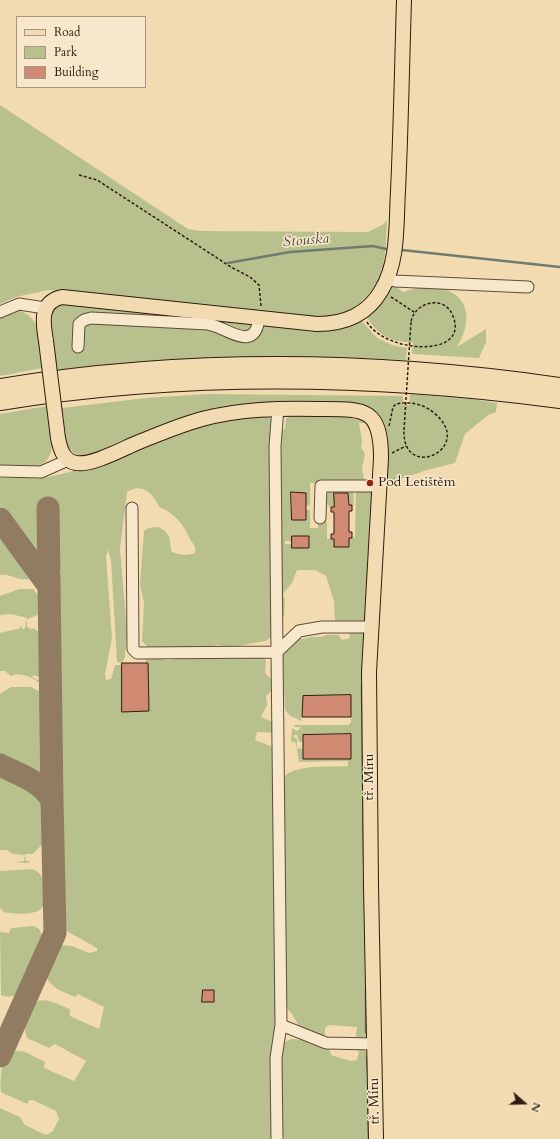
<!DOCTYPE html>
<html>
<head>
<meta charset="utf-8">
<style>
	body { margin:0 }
	#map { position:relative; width:560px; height:1139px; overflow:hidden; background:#f3dbb1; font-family:Cardo,serif }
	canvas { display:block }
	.legend { position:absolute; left:16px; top:16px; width:130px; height:72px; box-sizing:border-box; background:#f7e8cc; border:1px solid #a79682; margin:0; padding:5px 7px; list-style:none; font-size:12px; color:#2f1c12 }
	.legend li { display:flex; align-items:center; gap:8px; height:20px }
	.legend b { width:20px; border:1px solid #a79682 }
	.north { position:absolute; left:504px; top:1083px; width:40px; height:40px; -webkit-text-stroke:3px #f7e8cc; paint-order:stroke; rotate:110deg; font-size:11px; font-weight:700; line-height:16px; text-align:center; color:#2f1c12 }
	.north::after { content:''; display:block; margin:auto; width:14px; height:18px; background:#2f1c12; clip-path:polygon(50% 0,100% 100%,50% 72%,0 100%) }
</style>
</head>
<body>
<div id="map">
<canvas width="560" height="1139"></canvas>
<ul class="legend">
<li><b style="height:5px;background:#f3dbb1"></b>Road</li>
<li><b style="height:11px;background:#b8c18e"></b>Park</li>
<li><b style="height:11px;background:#d08a71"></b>Building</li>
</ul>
<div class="north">N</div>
</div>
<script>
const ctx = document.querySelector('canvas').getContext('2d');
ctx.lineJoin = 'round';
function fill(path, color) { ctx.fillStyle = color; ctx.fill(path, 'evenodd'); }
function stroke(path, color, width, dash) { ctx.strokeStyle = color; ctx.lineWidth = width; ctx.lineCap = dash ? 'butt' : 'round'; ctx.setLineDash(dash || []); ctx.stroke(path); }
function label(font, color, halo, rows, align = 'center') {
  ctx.font = font + ' Cardo,serif'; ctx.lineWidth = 3; ctx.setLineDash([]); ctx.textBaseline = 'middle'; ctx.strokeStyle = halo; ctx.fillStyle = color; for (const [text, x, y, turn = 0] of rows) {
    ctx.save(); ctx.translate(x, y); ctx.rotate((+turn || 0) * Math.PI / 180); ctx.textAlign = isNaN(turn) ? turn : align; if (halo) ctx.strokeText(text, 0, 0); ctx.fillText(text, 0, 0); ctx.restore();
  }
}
const green = new Path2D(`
	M0,105L188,229L200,231L368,232L384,224L387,219C385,252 388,277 362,301C355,308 343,315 332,316C322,317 311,316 301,316L48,290L16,297L0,304Z
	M392,285H394L403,292C410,290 418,287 425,287C465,286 477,314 457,347L486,329V342L479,358L412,354L413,342C394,343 378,336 368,319L369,315Z
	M62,304L361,320L377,338L392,345L407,348L406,360L333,357H216L55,370L49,318L55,308Z
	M20,311C43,318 40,348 43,368L0,376V316L9,312Z
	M206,394L403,396V405H409L410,394L472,399L497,403L496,412L488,415L465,434L455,463L427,470L398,480H385C387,448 397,416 360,403C319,403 277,399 235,405C189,413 141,437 98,454C85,457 76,458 67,446L62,408L146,398Z
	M47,406C50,424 62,461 35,467C24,469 11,466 0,466V414Z
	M291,414L347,416L367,423H359L362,440L361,447L365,454L362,469L364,479L360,483H310V505L306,506V493H291L292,520H306V510H310V528H318V522H327V539H334V547H348L349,538L355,537L356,488H368L373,492L366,618L361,623L335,622L334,601L326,576L315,570H297L292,583L283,594L285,600L284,617L280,618L271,637L266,641L231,647L216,645L212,647L163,649L161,647H148L142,641L144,603L140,585L144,531C154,523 167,527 170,540C171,544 170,548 172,552C179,555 188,556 195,553C196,546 193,544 190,539C183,524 175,513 159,507C153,493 142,482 127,492L120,549L127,631L125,657L122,663L117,662L111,560L108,550L106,556L112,638L105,675L106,680L111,679L115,665H122V712L145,663L147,657C154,657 159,659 166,660C178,661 182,654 198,658L263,656L266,661L265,673L270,678L275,688L266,696L267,705L261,717L275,723L279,733L257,732L255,740L271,746L274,750L276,1011L274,1038V1139H0V1108L20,1117L25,1125L46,1135L53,1131L59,1119L56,1111L33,1100H30L27,1104L1,1092C0,1079 0,1050 19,1051C27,1051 38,1059 45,1062L44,1068L74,1081L86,1061L55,1044L49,1048L27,1038L24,1026L20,1024H22L31,1004C45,995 56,1004 70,1009V1016L99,1029L104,1007L78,994L76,997C63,992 50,988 45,974L56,950L60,945L72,946L89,953L97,951V948L61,928L58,896V733L56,694L53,682L55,675L52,663L51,616L61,571C55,563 55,523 55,511L47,506L44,510L46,533L43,568L0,506V478L48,477L70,472L202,424L266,415L272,420L271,427L269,431L281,432L285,428L286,419ZM292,536H309V547L292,548V544H285V541H291Z
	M353,488L354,505H349L348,493H334V507H330L326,503L328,491Z
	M0,531L32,576L29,579C16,581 11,573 0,575Z
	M19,589H33L41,598L44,597L42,604L44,605L39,612L43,618C39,634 44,648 42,666L46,670L42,669L39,672L47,677L41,675L43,678L33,675L32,677L38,680L41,679L38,682C32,677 20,672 11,676L5,671H0V633C4,632 16,629 19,629L21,625L22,629L25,628L27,618L11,614L0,615V596ZM38,615L42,621L43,628L39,631L35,630V628L32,629L27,627V619Z
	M343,631H360L365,636L368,1034L363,1039L355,1041L357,1027L329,1025L325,1028V1035L321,1036L299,1026L292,1014L284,1005V777C296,763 331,768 348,766V761L299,762L296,743L291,741L292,728L297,731L300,729V727H294L295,725H349L351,722V696H303L301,721C294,716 288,718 285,708L282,656L294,639C304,640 312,636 322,637L326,635H338L342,640L350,638L349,633ZM351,734L350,759H303V749L297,748V739L294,737V735H297L299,742H303V735Z
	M11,687H31L44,694V716H46L44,718L45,734L48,736C45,743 42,752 48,760H45L43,768L37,774L29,773L0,758V694Z
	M0,772C16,781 40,786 45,806C47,816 44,829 46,840L33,854H25L26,861H31L27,863L15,862L24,861L25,855L13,854L7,850H0Z
	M32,869C47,872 52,905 38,911C28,915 14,914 4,912L0,908V871Z
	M34,926L39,929L43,937L38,958L39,959C24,972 28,1004 1,995L0,932L9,933L11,928Z
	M291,1039L304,1040L311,1044H325L329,1047L331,1055L351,1061L357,1060L359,1051L345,1046L358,1047L368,1053L371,1062L372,1139H279V1052L282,1044Z`);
const stream = new Path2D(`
	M402,250L560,267
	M228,263L290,252L373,246L386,249
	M362,686L364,861
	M366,1032V990
	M367,1058L368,1073
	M368,1100L369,1139`);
const taxiway = new Path2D(`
	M48,508L52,800
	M0,519L48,585
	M0,765C18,774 41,781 52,800L55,933L0,1056`);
const building = new Path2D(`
	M291,492L306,493V520H292Z
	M334,493H348L349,505H352V511H349V532H352V538H349V547H334V539H331V534H334V512H331V507H334Z
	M292,536H309V548H292Z
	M122,663H148L149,711L122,712Z
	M351,695V717H302L303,696Z
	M351,734V759H303V735Z
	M203,990H214V1002H202Z`);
const path = new Path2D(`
	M79,175L97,180L231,267L250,277L259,285L261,306
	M391,297L414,312
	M367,322C385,353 470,359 453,316C445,294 414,302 411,322
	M389,426L393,407L396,404C409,401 424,404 434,413C477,448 402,483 404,430
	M392,453L406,446`);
const minor = new Path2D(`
	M387,279L395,281L528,287
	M0,312L19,304L45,308
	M78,347L79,324L84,320L91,318L208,324C227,327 254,354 259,319
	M278,408L275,446L277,652L299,631L322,627H370
	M0,471L41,472L68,460
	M132,508L133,649L137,653L277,652L281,1025L276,1058L277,1139
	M320,518L321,486H379
	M281,1025L326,1043L374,1044`);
const major = new Path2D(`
	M46,341C43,323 39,302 62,297L317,324C343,324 367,315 381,291C399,262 396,223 398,191C401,127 402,64 404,0
	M58,438C60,448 63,461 76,463C92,466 124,448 139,442C159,434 180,425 202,419C240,409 279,408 319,409C364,409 381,407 381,458L369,672L371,886L376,1139`);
const highway = new Path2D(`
	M0,387C185,357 374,359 560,386
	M0,402C186,372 373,375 560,400`);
const pathBridge = new Path2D(`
	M404,430L411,322`);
const majorBridge = new Path2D(`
	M46,341L58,438`);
const markers = [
	[370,483,4,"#8f2418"]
];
const poiNames = [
	["Pod Letištěm",378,483]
];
const streetNames = [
	["tř. Míru",370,777,-90],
	["tř. Míru",375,1101,-91]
];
const waterNames = [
	["Stouska",306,241,-5]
];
fill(green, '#b8c18e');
stroke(stream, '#707b70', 2.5);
stroke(taxiway, '#917c62', 23);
fill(building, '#d08a71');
stroke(building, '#2f1c12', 1);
stroke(minor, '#604c3a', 13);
stroke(major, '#2f1c12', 16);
stroke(highway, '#2f1c12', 18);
stroke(path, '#2f1c12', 1.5, [3, 2]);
stroke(minor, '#f7e8cc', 11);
stroke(major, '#f3dbb1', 14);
stroke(highway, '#f3dbb1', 16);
stroke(majorBridge, '#2f1c12', 16, []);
stroke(pathBridge, '#2f1c12', 1.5, [3, 2]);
stroke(majorBridge, '#f3dbb1', 14);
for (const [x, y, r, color] of markers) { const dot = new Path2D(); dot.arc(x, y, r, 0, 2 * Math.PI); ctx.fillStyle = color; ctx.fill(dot); stroke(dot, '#f7e8cc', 1.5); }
label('14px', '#2f1c12', '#f7e8cc', poiNames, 'left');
label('14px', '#2f1c12', '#f7e8cc', streetNames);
label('italic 15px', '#4f4c41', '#f7e8cc', waterNames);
</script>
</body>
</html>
